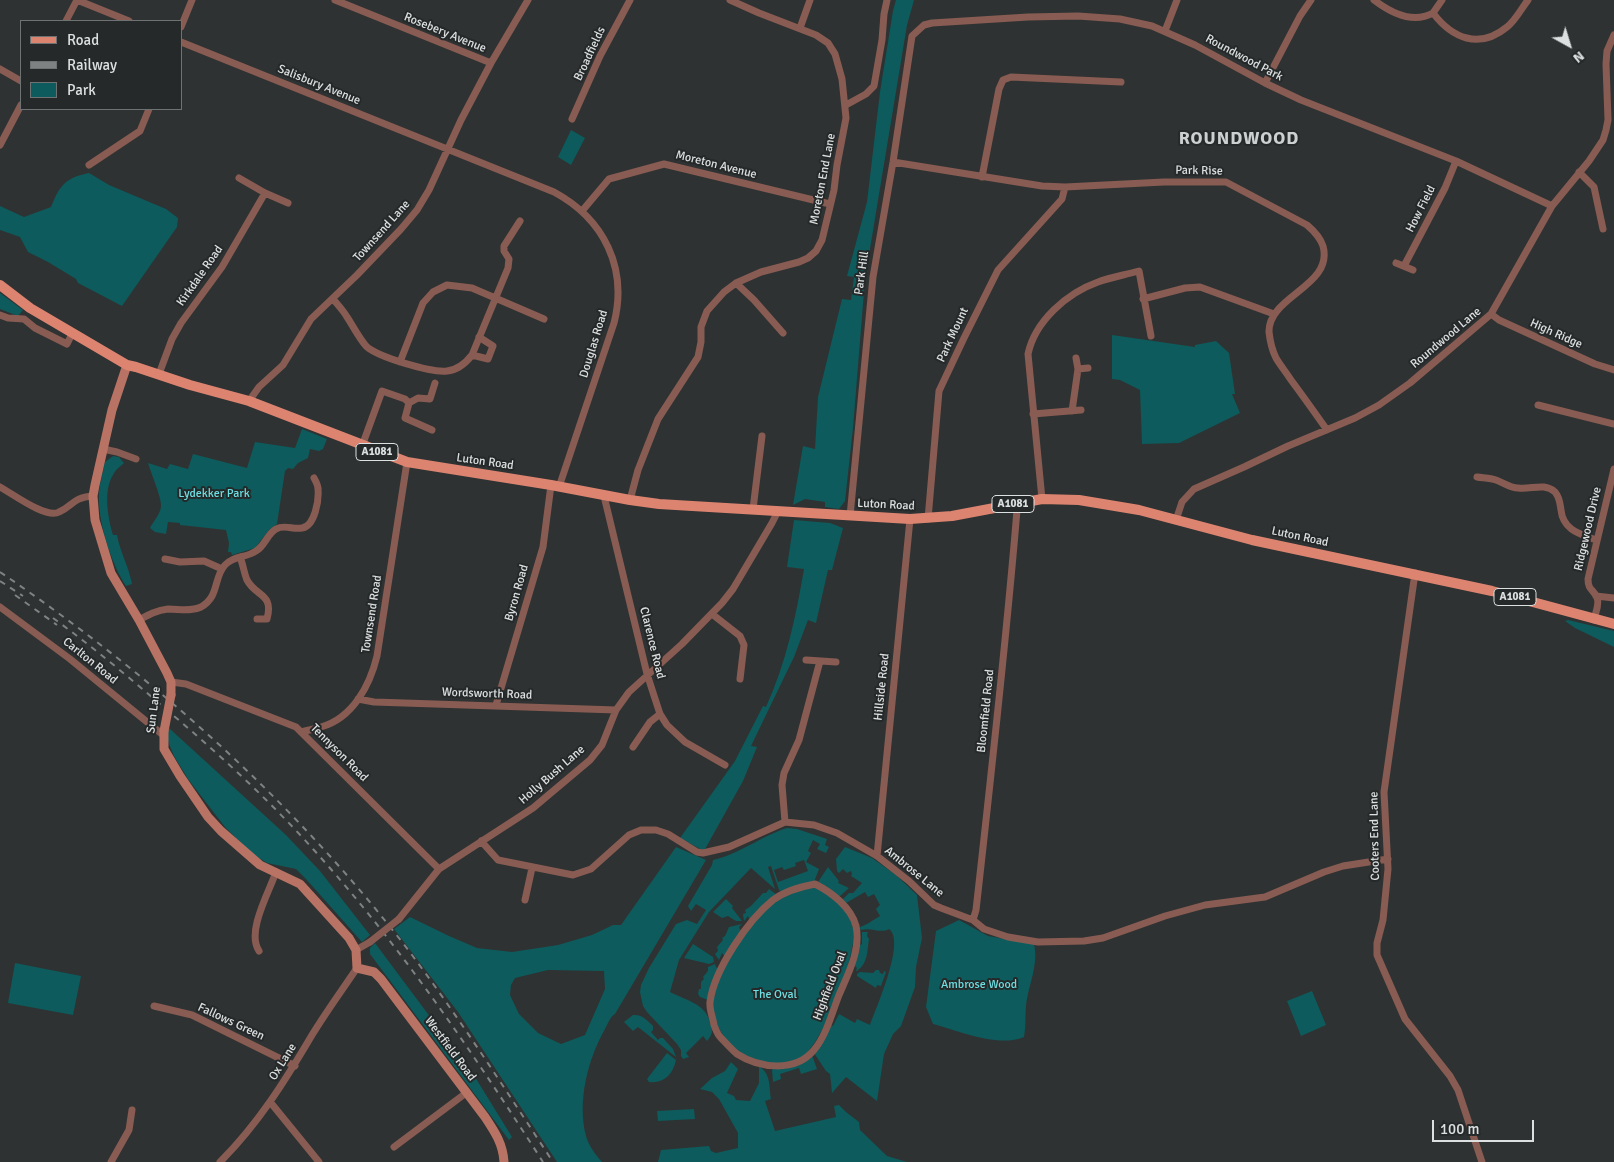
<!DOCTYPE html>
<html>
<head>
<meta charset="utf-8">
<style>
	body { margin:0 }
	#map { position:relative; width:1614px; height:1162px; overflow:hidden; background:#2f3232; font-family:Signika,sans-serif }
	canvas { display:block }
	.legend { position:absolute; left:20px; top:20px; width:162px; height:90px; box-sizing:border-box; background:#252929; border:1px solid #6f7272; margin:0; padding:6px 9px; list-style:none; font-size:15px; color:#dde0e0 }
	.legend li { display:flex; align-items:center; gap:10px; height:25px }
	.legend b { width:25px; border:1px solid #6f7272 }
	.north { position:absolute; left:1544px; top:20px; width:50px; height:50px; -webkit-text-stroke:4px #252929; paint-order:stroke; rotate:141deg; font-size:14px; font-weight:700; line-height:20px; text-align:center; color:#dde0e0 }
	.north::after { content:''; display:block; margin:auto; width:18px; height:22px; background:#dde0e0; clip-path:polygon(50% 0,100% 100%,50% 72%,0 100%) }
	.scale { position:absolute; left:1432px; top:1120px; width:102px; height:22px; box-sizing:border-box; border:2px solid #dde0e0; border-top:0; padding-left:6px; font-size:15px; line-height:18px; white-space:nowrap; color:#dde0e0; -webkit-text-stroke:4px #252929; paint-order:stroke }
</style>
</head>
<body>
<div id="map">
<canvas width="1614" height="1162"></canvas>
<ul class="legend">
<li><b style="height:6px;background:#dd8471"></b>Road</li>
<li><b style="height:6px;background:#7f8282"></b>Railway</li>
<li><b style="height:14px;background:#0d5b5c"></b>Park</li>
</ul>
<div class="north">N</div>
<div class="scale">100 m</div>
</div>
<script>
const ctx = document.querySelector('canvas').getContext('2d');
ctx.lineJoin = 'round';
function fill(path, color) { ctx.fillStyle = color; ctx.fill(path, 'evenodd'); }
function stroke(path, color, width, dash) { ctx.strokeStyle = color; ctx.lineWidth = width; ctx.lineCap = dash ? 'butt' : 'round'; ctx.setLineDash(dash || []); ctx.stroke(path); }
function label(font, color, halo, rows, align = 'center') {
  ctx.font = font + ' Signika,sans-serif'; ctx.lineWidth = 4; ctx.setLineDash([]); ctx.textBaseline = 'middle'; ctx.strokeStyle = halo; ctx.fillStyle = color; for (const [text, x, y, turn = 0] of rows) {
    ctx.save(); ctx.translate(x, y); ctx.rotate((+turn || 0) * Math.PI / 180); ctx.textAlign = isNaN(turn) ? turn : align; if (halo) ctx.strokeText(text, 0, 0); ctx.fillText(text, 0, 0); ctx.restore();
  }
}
const green = new Path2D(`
	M896,0H914L907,25L865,279L853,428L845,501L839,509L825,507V502L805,499L793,505L803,446L815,449L818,397L842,299L851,300L854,277L847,276L867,202L880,92L893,11Z
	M571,130L585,138L571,165L558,157Z
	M89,173L109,185L166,209L178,218L177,227L122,306L78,283L76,279L48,262L28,252L20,237L0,230V206L24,217L51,207C60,185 65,178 89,173Z
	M0,293L23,310L18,316L0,309Z
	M1112,335L1195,347V345L1216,341L1229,353L1235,394H1232L1240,413L1179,443L1142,444L1140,390L1120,380L1112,379Z
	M302,429L327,439L323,449L319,451L310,449L308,458L298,463L293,469L288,468L285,471L277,524L269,530L255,548L232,555L231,552H228L229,543L226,530L180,525V523L168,522L166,534L155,532L150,528C153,522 161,513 161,506C162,499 151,473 148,463L167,469L170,464L188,469L193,454L247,468L255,442L295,448Z
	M113,456L119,457L124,463C121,466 115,470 113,475C103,491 108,518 113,535H117C120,552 129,567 132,584L126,586C111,563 97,520 99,492C100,482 103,472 105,462Z
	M794,520L830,523L843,528L832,570H828L816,623L808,620L794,657L751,746L757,747L743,781L704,851L680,838L735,761L763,706L766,707C786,663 796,616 804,569L787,567Z
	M1568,620L1614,631V647L1575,628L1565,621Z
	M169,728L286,835L320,871L370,935L362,942L306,879L296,869L267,863L251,853L225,827L188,779L174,756L169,744L167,736Z
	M787,828L797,829L827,839L825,845L829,847L826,853L817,849L820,844L813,840L808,851L811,853L806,862L819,869L814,882L782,892L779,890L771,866L768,867L775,889L751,868L709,912L679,960L670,992C685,1000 705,1003 710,1022C713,1031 713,1034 707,1041L703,1036L686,1053L689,1057L683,1059L681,1056V1050L677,1044L647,1012L643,1006L640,992L641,985L649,968L676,924L687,920L697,924L706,910L696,904L691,911L688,906L712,865L713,860C740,854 761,836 787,828ZM804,860L808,871L778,882L774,870L782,867L784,870L796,866L795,863Z
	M676,847L706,860L615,1014C611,1016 608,1023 605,1029C588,1059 577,1101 586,1136C589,1146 595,1154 602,1162H557L458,1012L394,929L410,917L449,936L477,948L512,952L558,945L592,935L613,925H621ZM548,970L604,971L605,989L585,1035L561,1044L538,1033L519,1014L510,995L511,985L515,978Z
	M845,847L872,858L896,875L917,895L922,938L916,967L915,987L901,1026L893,1034L884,1054L877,1101L846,1077L832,1093L830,1074L826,1071L814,1053L830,1024L833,1026L839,1014L855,1023L857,1019L870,1025C876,1008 906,941 889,929C880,934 871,927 862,930L858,928L867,924L880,916L876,909L880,905L874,894L868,897L865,892L846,903L842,900L849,893H853L862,883L851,876L852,874L851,871L847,873L843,869L839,873L837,871L836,859Z
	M828,867L839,881L838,883L849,888L839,897L826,886L818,882Z
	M812,886C830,893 849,908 853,928C859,952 821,1051 798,1060C779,1067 753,1062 736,1050C723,1039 711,1018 713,1000C717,970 750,920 774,903C786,894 798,890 812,886Z
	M769,889L777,895L750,921L748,916L744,921L743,914L746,913L745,910L751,906L763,893H766Z
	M726,899L733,906L732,908L742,921H736L728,916L722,918L713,912Z
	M959,920L988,936L1034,944C1039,965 1028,986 1026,1006C1025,1017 1026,1027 1024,1037C998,1048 959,1031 933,1024L926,1007L936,931Z
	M742,924L739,927L741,932L725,957L722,953L719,960L715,954L718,951L717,947L723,940L722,938L725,936L729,927Z
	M862,932H868L867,936L869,939C867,952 868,963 857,971H856L857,968L854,965L858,946L862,944Z
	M375,943L475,1077L512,1137L509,1140L370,954V948Z
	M693,944L713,957L714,962L709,964L684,958Z
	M15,963L81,976L73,1015L8,1003Z
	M715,964L718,971L708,1000L700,997L698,994L699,989H701V982L704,979L703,977L708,971V967Z
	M876,970H879L880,973L883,974L884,971L886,972L881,986L877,985L876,988L857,976V974L860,972L873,973Z
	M1312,991L1326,1025L1301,1036L1287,1001Z
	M633,1015C642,1014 647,1020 653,1026V1030L651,1032L658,1040L660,1038H663L673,1049L676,1057L638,1027L633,1031L624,1022Z
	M667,1053L676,1060C673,1074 664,1084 649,1082L647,1079Z
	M812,1055L817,1069L801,1074L799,1068L780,1074L781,1079L773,1082L772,1070L774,1068Z
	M731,1062L738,1069L727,1093L734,1096L736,1100L750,1101L759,1083V1066C771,1074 769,1086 771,1099L765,1101L775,1131L836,1117L834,1106L839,1105L846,1112L859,1122L860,1130L887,1156L907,1162H658L661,1150L709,1146L711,1151L716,1153L738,1148V1133L719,1099L712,1092L700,1089L712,1078L725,1071Z
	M694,1109L695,1119L658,1121L657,1111Z`);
const street = new Path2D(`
	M77,0L129,21
	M335,0L491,63
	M1374,0C1391,13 1413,24 1433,13C1452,38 1479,50 1507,27C1516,20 1521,9 1528,0
	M1433,13L1442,0
	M66,21L77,0
	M181,27L192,0
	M800,28L810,0
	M1165,31L1177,0
	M181,42L554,192C604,219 628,268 614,323L559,487
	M0,69L21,81
	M1265,83L1300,16L1311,0
	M846,105L866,94L874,86L882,40L884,14L887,0
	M572,119L600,56L630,0
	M0,145L21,105
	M893,162L1042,186L1065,187L1164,182H1226L1307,225C1314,231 1320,237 1323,246C1334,286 1268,296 1269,332C1270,341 1272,350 1276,358C1280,365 1286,372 1291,380C1303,396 1315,413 1327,430
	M89,165L140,131L149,109
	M1579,172L1594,187L1603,229
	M982,177L999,89L1003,80L1011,77L1121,82
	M239,178L265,193L288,203
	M582,211L609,179L664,164L830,204
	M1396,263L1413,270
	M1404,266L1445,188L1456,161
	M736,283L754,300L783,333
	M333,299C338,305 343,310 347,317C353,326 359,338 366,346C377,357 432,373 447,371C458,370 465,364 472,355L508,268L509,259L504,251V246L520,221
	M1143,299L1185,288L1200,287L1274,314
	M1491,314L1499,320L1595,364L1614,370
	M0,315L8,318L24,319L35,328L67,344L72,334
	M472,355L488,359L493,346L479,337
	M1076,358L1078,369
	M400,362L423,303L433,292L447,285L472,288L544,319
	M159,374L172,339L181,323L222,267L265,193
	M249,401L259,387L283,365L311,319L357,275L401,229L417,210L429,190L461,120L491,63L528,0
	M409,403L405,418L432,430
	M1538,405L1614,424
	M1072,411L1078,369L1088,368
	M1033,414L1081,410
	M362,446L382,391L405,399L409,403L418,398L430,399L435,383
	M103,449L117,452L136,459
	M1477,477C1483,478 1490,478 1496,480C1504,483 1510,488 1518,488C1531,490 1544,482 1555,492C1560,498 1560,504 1561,510C1563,530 1580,534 1596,540
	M0,487C13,494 46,519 59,512C75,505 71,498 93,496
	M604,496L647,674L660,714L667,725L685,742L725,765
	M1042,499L1028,354C1035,321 1067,293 1098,282C1111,277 1125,275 1139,271L1151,336
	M630,500L638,470L658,419L698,357L701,342V327L707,311L724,292L736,283L761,272L799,262L808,258L816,251L822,240L834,190L837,165L846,118L842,79L835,54L828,43L816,35L759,13L730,0
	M753,509L762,436
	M850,516L873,277L893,162L912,36L924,25L932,23L1028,17L1078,16L1120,19L1152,26L1195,45L1265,83L1301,100L1456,161L1552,206
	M928,519L939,391L964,338L998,270L1062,199L1065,187
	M1176,520L1182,502L1194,489L1244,467L1288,446L1355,418L1379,405L1410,383L1491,314L1552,206L1589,161L1603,140L1606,130L1608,120L1606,64L1607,51L1614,35
	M240,557C243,564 244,573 247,580C256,597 274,593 267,619H257
	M165,559L180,562L204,561L222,569
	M1415,573L1384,792L1388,869L1383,920L1377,943V955L1405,1019L1450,1076L1458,1090L1482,1162
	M1596,596L1614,598
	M0,607L70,659L163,735
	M712,614L740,636L744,645L740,679
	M139,620C148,615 157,610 168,609C179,609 191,612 201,607C220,596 213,578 225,565C233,556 246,558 256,551C265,546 267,534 276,529C285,524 293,530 302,528C315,526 319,500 318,489C318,485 316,482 314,478
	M1594,620C1595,613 1600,604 1597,598C1594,589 1588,591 1588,579L1614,469
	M806,660L836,662
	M171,682L186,684L296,727L439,869
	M358,699L374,702L616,710
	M496,705L543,547L551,485
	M301,732C308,730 315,729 321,727C353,718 370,685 377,656L407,462
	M633,747L650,722L660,714
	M785,822L782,785L784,773L799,740L820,661
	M481,841L498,860L573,875L591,869L629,835L641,830H656L668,834L697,852L703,853L729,847L785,822L814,825L837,833L877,856L909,881L934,905L941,908L973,920L984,929L1008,937L1038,942L1084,941L1103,938L1165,916L1205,905L1265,897L1324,872L1343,866L1388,859
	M877,856L910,519
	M815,884C831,892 851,907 856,926C861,950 848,974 839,995C832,1013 826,1036 814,1050C795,1073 759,1068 737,1054C731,1049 726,1043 721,1038C717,1034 716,1030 714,1025C713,1018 709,1009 710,1002C714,970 748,920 773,900C785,891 799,887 815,884Z
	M525,900L532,868
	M399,919L439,869L533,808L590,760L602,745L616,710L629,692L682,644L722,603L733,589L772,523L778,511
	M973,920L976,910C991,777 1006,644 1017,510L1016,503
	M356,950L370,942
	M259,951C246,932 269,892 276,872
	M154,1006L192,1015L295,1066
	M271,1103L319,1162
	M394,1147L466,1093
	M111,1162L129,1130L132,1110
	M220,1162C258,1124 285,1081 312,1035C326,1012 342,990 357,968`);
const secondary = new Path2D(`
	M127,365L112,410L95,485L93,496L95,520L111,573L139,620L167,673L171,682V695
	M164,731V749L180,776L208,817L221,831L260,865L300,884L349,938L356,950L357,968L374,972L381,979L485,1117C495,1132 503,1144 504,1162`);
const primary = new Path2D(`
	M0,285L30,308L127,365L136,367L190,385L249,401L407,462L551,485L630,500L659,504L910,519L952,516L1042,499L1079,500L1139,510L1252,540L1492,591L1614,624`);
const rail = new Path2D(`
	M0,572C156,678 298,805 412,955C462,1022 507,1092 553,1162
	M0,581L23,596
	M15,595L57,625
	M53,618C93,647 131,679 168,711C219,754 268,799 313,849C400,945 473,1053 543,1162`);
const streetBridge = new Path2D(`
	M370,942L399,919`);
const secondaryBridge = new Path2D(`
	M164,731L171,695`);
const shields = [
	[377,452,42],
	[1013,504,42],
	[1515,597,42]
];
const shieldNames = [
	["A1081",377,452],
	["A1081",1013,504],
	["A1081",1515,597]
];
const streetNames = [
	["Rosebery Avenue",445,33,22],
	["Broadfields",590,54,-65],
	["Roundwood Park",1244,58,28],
	["Salisbury Avenue",319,85,22],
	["Moreton Avenue",716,165,14],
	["Park Rise",1199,171,1],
	["Moreton End Lane",823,179,-79],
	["How Field",1421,209,-63],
	["Townsend Lane",382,231,-48],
	["Park Hill",862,273,-82],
	["Kirkdale Road",200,276,-55],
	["High Ridge",1556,334,24],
	["Park Mount",953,335,-65],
	["Roundwood Lane",1446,338,-40],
	["Douglas Road",594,344,-73],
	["Luton Road",485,462,8],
	["Luton Road",886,505,3],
	["Ridgewood Drive",1588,529,-77],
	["Luton Road",1300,537,12],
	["Byron Road",517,593,-74],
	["Townsend Road",372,614,-81],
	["Clarence Road",652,643,76],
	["Carlton Road",90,661,39],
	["Hillside Road",882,687,-84],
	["Wordsworth Road",487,694,2],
	["Sun Lane",154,710,-83],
	["Bloomfield Road",986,711,-84],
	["Tennyson Road",339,753,45],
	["Holly Bush Lane",552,775,-41],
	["Cooters End Lane",1375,836,-91],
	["Ambrose Lane",914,872,39],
	["Highfield Oval",830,986,-69],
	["Fallows Green",231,1022,25],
	["Westfield Road",450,1049,53],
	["Ox Lane",283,1062,-58]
];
const parkNames = [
	["Lydekker Park",214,494],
	["Ambrose Wood",979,985],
	["The Oval",775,995]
];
const districtNames = [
	["ROUNDWOOD",1239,139]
];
fill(green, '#0d5b5c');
stroke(street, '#885c53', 7);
stroke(secondary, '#b87364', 9);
stroke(primary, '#dd8471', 10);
stroke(rail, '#7f8282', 2, [6, 6]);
stroke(streetBridge, '#885c53', 7);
stroke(secondaryBridge, '#b87364', 9);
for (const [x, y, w] of shields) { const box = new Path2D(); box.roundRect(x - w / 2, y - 8.5, w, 17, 4); ctx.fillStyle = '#252929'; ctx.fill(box); stroke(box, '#dde0e0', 1); }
label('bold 11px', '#dde0e0', null, shieldNames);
label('12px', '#dde0e0', '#252929', streetNames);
label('12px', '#6cdfe2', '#252929', parkNames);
ctx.letterSpacing = '1px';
label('bold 18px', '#ccd0d0', '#252929', districtNames);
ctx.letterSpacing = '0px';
</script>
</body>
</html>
